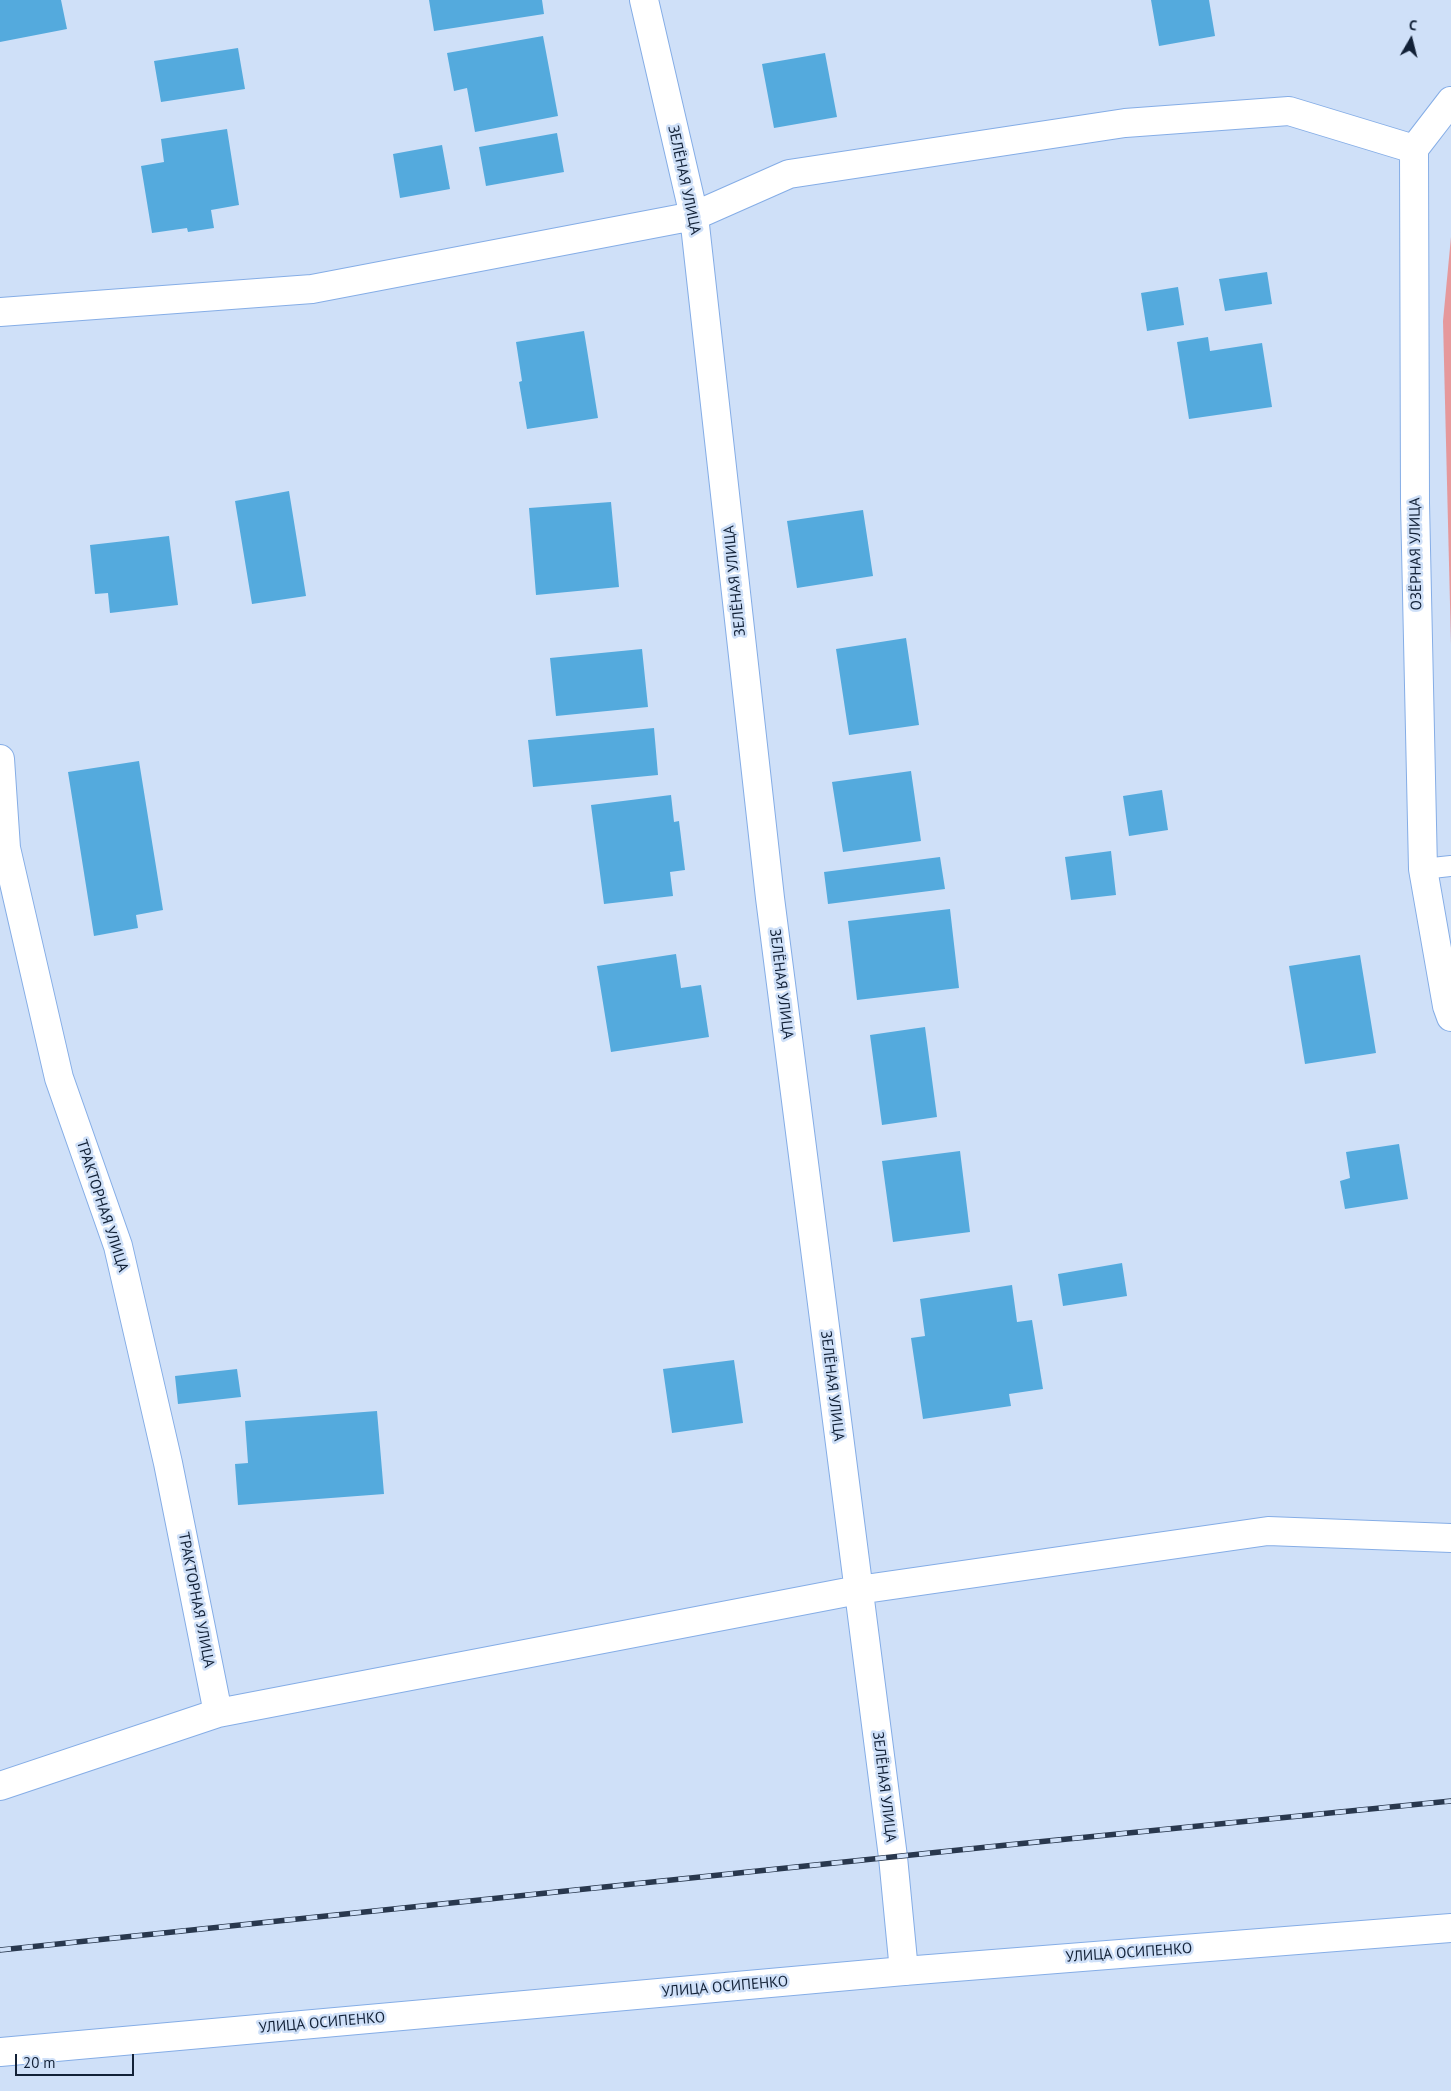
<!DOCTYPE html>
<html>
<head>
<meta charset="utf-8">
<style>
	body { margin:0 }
	#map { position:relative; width:1451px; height:2091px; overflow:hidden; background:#cfe0f8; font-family:"PT Sans",sans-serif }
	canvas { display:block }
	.north { position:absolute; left:1386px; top:15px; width:50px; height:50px; -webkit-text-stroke:4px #cfe0f8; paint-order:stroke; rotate:8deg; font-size:14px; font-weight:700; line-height:20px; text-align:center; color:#122137 }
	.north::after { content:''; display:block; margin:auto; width:18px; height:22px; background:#122137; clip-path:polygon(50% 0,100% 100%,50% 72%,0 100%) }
	.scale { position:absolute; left:15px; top:2054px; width:119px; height:22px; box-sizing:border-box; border:2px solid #122137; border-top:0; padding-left:6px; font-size:15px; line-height:18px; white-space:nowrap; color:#122137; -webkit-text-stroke:4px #cfe0f8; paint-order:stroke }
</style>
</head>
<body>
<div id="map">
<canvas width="1451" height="2091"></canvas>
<div class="north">С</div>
<div class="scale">20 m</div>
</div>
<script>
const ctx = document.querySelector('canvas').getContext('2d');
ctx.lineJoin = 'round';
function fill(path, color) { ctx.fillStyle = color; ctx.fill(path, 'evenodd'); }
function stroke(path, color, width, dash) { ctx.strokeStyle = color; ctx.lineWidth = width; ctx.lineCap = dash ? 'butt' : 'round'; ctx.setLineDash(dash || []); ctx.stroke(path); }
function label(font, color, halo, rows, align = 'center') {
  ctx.font = font + ' "PT Sans",sans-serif'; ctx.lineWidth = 5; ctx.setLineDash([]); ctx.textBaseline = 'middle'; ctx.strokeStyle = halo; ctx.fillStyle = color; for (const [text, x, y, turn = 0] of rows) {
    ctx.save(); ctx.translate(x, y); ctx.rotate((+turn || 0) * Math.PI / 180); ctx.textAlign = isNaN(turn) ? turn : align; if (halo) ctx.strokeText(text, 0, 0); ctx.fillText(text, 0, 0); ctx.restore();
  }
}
const green = new Path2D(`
	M1451,237V645L1443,321Z`);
const building = new Path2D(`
	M0,0H61L67,29L0,42Z
	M429,0H542L544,14L434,31Z
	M1151,0H1209L1215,36L1159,46Z
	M543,36L558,116L475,132L467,88L454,91L447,53Z
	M238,48L245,89L161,102L154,61Z
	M825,53L837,117L774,128L762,64Z
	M227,129L239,205L211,210L214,228L188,232L187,228L152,233L141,166L164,162L161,139Z
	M557,133L564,172L486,186L479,147Z
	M442,145L450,189L400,198L393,154Z
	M1267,272L1272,304L1225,311L1219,279Z
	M1178,287L1184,325L1147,331L1141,293Z
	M584,331L598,418L527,429L519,382L522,381L516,342Z
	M1208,337L1210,351L1262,343L1272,407L1189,419L1177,342Z
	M289,491L306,596L252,604L235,501Z
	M611,502L619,587L536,595L529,508Z
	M863,510L873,576L797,588L787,521Z
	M169,536L178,605L110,613L108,593L95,594L90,545Z
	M906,638L919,725L849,735L836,649Z
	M642,649L648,707L556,716L550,658Z
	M654,728L658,775L533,787L528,740Z
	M139,761L163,910L136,915L138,928L94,936L68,772Z
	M911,771L921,841L843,852L832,782Z
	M1162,790L1168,830L1129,836L1123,796Z
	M671,795L674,822L679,821L685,870L670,872L673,896L604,904L591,805Z
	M1111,851L1116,895L1071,900L1065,857Z
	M940,857L945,889L828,904L824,872Z
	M950,909L959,988L857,1000L848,921Z
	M676,954L681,988L701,985L709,1037L611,1052L597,966Z
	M1360,955L1376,1053L1305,1064L1289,966Z
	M925,1027L937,1117L882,1125L870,1035Z
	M1399,1144L1408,1199L1345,1209L1340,1181L1350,1178L1346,1152Z
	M960,1151L970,1232L893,1242L882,1161Z
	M1122,1263L1127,1296L1063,1306L1058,1274Z
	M1012,1285L1017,1322L1032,1320L1043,1389L1009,1394L1011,1406L923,1419L911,1338L925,1336L920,1299Z
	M734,1360L743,1423L672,1433L663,1369Z
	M237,1369L241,1397L178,1404L175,1376Z
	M377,1411L384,1494L238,1505L235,1464L248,1463L245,1421Z`);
const service = new Path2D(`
	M1423,869L1451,866`);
const minor = new Path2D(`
	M644,0L694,216L770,898L893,1857L904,1971
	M1451,101L1414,149L1415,503L1423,869L1447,1006L1451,1017
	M0,312L312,289L694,216L789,174L1125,123L1289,111L1414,149
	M0,759L6,848L59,1078L118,1246L168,1463L218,1713
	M0,1786L218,1713L858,1590L1268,1531L1451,1538`);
const tertiary = new Path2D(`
	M0,2052L904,1971L1451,1928`);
const rail = new Path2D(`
	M0,1950L1007,1845L1451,1801`);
const streetNames = [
	["ЗЕЛЁНАЯ УЛИЦА",684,180,78],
	["ОЗЁРНАЯ УЛИЦА",1416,554,-91],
	["ЗЕЛЁНАЯ УЛИЦА",735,581,-96],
	["ЗЕЛЁНАЯ УЛИЦА",781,984,83],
	["ТРАКТОРНАЯ УЛИЦА",102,1206,72],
	["ЗЕЛЁНАЯ УЛИЦА",832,1386,83],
	["ТРАКТОРНАЯ УЛИЦА",196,1600,79],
	["ЗЕЛЁНАЯ УЛИЦА",884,1787,83],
	["УЛИЦА ОСИПЕНКО",1129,1953,-4],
	["УЛИЦА ОСИПЕНКО",725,1987,-5],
	["УЛИЦА ОСИПЕНКО",322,2023,-5]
];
fill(green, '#e6989b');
fill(building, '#54aadd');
stroke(service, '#85ade6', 22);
stroke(minor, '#85ade6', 30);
stroke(tertiary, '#85ade6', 30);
stroke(service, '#fff', 20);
stroke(minor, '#fff', 28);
stroke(tertiary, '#fff', 28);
stroke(rail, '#29384e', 5.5);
stroke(rail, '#cfe0f8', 4, [11]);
label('15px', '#122137', '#cfe0f8', streetNames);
</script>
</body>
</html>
